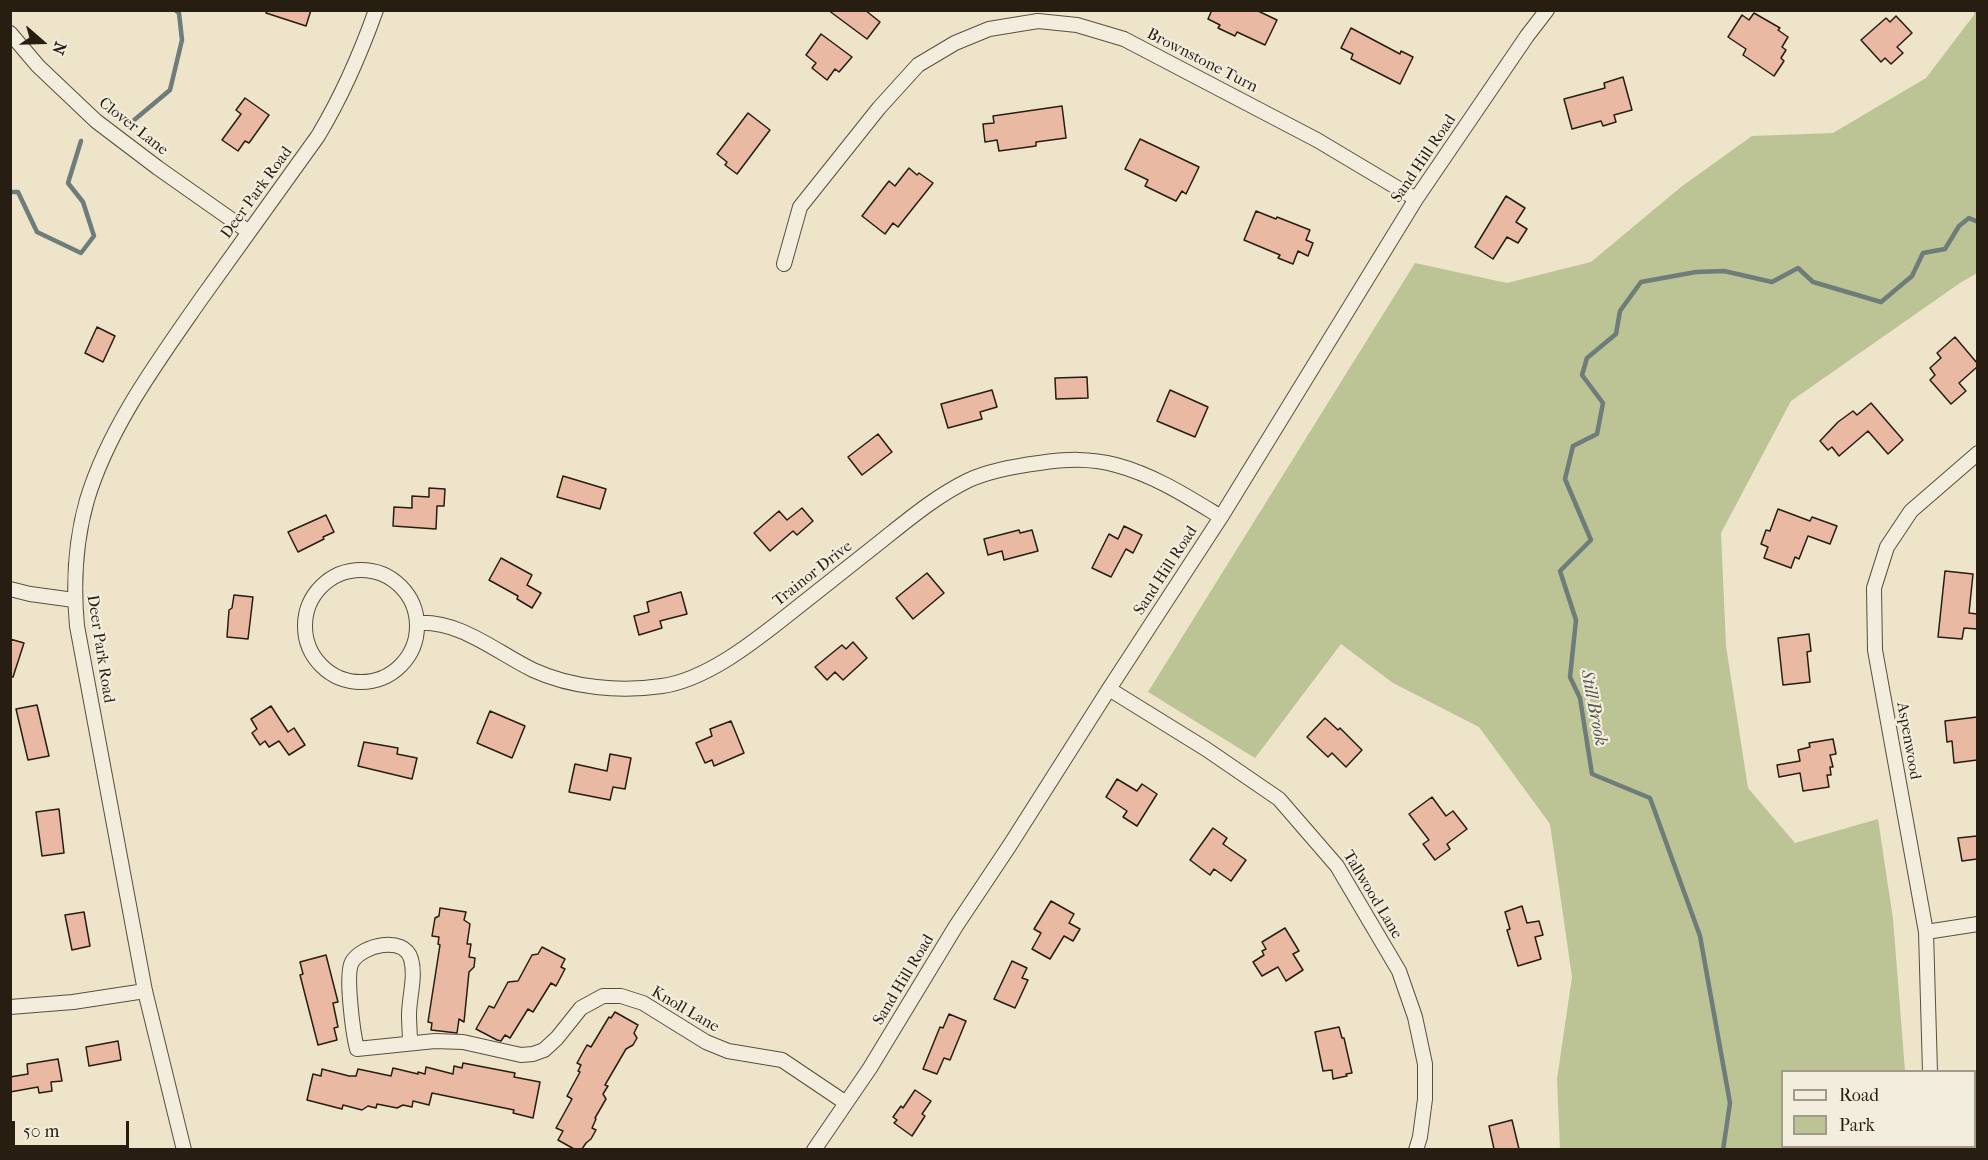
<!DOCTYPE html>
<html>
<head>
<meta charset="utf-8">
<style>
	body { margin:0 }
	#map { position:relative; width:1988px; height:1160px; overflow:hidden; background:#ede4ca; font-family:"IM FELL French Canon",serif }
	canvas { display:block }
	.frame { position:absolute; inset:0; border:12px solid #281d11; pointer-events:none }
	.legend { position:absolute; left:1781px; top:1070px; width:195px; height:78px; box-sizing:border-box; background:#f3eddd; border:2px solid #a29a8b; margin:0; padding:8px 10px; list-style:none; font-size:18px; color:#281d11 }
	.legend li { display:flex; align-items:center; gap:12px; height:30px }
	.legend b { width:30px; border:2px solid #a29a8b }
	.north { position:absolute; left:12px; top:12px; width:60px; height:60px; -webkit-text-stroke:4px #f3eddd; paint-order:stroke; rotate:110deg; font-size:16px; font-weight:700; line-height:24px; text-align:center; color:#281d11 }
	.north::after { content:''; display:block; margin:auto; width:21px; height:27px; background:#281d11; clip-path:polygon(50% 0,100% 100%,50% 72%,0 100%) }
	.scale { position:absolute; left:12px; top:1121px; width:117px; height:27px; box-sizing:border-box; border:3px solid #281d11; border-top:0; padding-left:8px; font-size:18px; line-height:21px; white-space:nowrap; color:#281d11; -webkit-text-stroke:4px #f3eddd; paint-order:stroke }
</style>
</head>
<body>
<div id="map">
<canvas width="1988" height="1160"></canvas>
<div class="frame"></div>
<ul class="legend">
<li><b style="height:8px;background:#f3eddd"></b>Road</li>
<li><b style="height:16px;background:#bcc394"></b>Park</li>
</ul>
<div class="north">N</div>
<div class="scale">50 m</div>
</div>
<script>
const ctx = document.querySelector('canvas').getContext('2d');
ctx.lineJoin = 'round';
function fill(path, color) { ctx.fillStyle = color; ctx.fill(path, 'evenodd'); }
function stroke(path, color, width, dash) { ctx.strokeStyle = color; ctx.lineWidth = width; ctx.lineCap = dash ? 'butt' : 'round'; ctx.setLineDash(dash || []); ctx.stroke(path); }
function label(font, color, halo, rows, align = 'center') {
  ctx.font = font + ' "IM FELL French Canon",serif'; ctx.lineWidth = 4.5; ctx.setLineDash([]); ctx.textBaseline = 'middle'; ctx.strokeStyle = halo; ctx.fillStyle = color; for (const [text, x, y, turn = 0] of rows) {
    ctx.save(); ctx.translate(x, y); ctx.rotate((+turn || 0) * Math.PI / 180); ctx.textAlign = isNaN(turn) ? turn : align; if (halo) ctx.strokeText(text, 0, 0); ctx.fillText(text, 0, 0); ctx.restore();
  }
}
const green = new Path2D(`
	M1974,11H1978L1977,273L1960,283L1791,401L1721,533L1726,646L1748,788L1795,843L1878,819L1893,919L1905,1071L1782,1072V1146H1914V1149H1560L1557,1079L1572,977L1550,824L1479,727L1393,683L1341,644L1255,758L1148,692L1415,263L1507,283L1591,262L1681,187L1752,136L1833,133L1926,78L1974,15Z`);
const stream = new Path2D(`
	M133,121L170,90L182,40L179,13L175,10
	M10,192H18L37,232L81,253L94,236L83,202L68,183L81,141
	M1723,1150L1730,1103L1700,936L1650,798L1592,774L1580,698L1570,677L1576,620L1560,571L1591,540L1565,479L1573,446L1597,434L1603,403L1582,375L1587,358L1616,334L1620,311L1641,282L1696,272L1724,271L1772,282L1798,268L1813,282L1881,302L1912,276L1923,253L1945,249L1959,226L1969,218L1978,222`);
const building = new Path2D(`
	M267,10H311L306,26L266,13Z
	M828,10H865L880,22L867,39Z
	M1212,10H1256L1277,20L1265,45L1237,32L1235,36L1218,28L1220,25L1208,19Z
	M1754,13L1780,28L1778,30L1788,37L1782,47L1786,50L1781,58L1784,61L1774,76L1743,55L1746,49L1728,37L1742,15L1749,20Z
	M1896,16L1912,33L1897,47L1903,53L1891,64L1885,58L1881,62L1861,40L1886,18L1890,22Z
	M1351,28L1400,54L1401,51L1413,57L1400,84L1351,59L1353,54L1341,48Z
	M821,34L852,57L839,72L835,69L827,80L812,68L816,63L806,55Z
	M1623,77L1632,110L1614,115L1616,122L1603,126L1601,121L1572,129L1564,99L1605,88L1604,83Z
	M245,98L269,115L249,143L245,141L238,151L222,140L241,114L236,110Z
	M1062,106L1066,138L1036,142V146L999,151L997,140L985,142L983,124L994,123L993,116Z
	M748,113L770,130L737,174L725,165L727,162L717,154Z
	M1140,139L1199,167L1186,194L1182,191L1176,201L1145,186L1148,180L1125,169Z
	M909,168L917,175L919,173L933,183L898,227L893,223L885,234L862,216L889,181L895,186Z
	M1506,196L1525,208L1516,222L1527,229L1518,243L1507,237L1493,259L1475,247Z
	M1256,211L1276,219L1277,217L1310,230L1306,240L1313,243L1308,256L1298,251L1293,264L1278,258L1280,255L1244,240Z
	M97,327L115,336L103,362L85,353Z
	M1955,337L1977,363V367L1959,383L1966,391L1951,404L1930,380L1935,375L1930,368L1941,358L1937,353Z
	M1087,377L1088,398L1056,399L1055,378Z
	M992,390L997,407L980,412L982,419L948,428L941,404Z
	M1170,390L1208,407L1195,437L1157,421Z
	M1871,403L1903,440L1888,454L1868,431L1839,456L1832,447L1828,450L1820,441L1838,422L1853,411L1857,415Z
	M878,434L892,452L862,475L848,457Z
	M563,476L606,489L600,509L557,497Z
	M429,488L445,489L444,506H437L436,529L393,526L394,507L412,508V496L429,497Z
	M802,508L813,521L797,535L793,531L770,551L754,533L779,511L787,520Z
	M1778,509L1810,521L1812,517L1837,526L1830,544L1808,536L1799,559L1795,557L1791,568L1764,558L1768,547L1761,544L1766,530L1770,531Z
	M326,515L334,532L323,537L324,539L298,552L288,532Z
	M1124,526L1142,535L1133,553L1126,549L1111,577L1092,568L1109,534L1118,539Z
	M1019,530L1020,533L1032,530L1038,551L1004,560L1002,551L988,555L984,539Z
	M501,558L532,575L527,585L541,593L532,608L517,599L518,596L489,580Z
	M1945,571L1973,574L1969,613L1977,614V629L1964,628L1962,639L1938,637Z
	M927,573L944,593L913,619L896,598Z
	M681,592L687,614L660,621L662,628L639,635L634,616L649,612L647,602Z
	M234,595L253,597L248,639L227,637L229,610L232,608Z
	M1809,634L1811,651L1807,652L1810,682L1783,685L1778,638Z
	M10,639L24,643L13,677H10Z
	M853,642L867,658L843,680L835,672L827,680L815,667L842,645L846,649Z
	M37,705L49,756L28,760L16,709Z
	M271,706L288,732L294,728L305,745L289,755L279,741L269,747L265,741L260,745L252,733L257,729L251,719Z
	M490,711L525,726L512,758L477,743Z
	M1977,717V760L1954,763L1952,741L1947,742L1945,721Z
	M1325,718L1338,730L1340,728L1362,750L1346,767L1332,753L1328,757L1307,737Z
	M731,721L744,753L714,766L712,760L705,763L696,743L712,736L710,729Z
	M1833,739L1836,754L1830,755L1833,767H1830L1831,775H1827L1829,787L1803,791L1800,773L1779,777L1777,765L1800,761L1798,750L1810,747L1809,743Z
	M364,742L398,748L397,754L417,758L412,779L358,766Z
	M610,754L631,758L625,789L613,787L610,800L569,792L575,764L607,771Z
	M1117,779L1137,791L1142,784L1157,794L1137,826L1123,817L1127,811L1106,797Z
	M1432,797L1446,816L1453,811L1467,829L1447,844L1450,849L1435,860L1423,844L1429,840L1409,814Z
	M59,809L64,853L42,856L36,812Z
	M1213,828L1227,838L1223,844L1246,860L1231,881L1214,869L1210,875L1190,860Z
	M1977,836V859L1962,861L1958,838Z
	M1051,901L1074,914L1069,923L1080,929L1073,941L1064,936L1050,959L1032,949L1041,933L1034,929Z
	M1522,906L1527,923L1539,921L1543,935L1535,937L1541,959L1518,966L1507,930L1510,929L1505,912Z
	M440,908L466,912L464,920L470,924L467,944H471L469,957L475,958L474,967L469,972L464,1022L459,1019L457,1033L431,1030L432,1023L428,1022L440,945L438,944L439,937L432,936L435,918L439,916Z
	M84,912L90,946L72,950L65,915Z
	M1285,928L1299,951L1293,954L1303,970L1286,981L1278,967L1262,976L1253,962L1264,955L1262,951L1266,949L1262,942Z
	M542,947L565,959L561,967L565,969L556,986L551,983L533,1012L528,1009L510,1038L505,1035L501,1041L497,1040L476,1029L489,1006L494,1008L508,982L518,981L532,955L538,954Z
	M326,955L338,1002L333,1003L338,1027L334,1028L337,1040L318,1045L300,975L303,974L300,962Z
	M1012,961L1027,968L1022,978L1028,980L1015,1008L994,999Z
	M615,1012L638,1025L634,1033L637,1038L633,1045L626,1049L605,1085L608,1086L603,1094L606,1099L595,1118L596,1119L592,1128L596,1130L591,1139L586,1143L582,1149H574L558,1140L563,1131L556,1128L572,1099L567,1096L580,1072L578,1071L581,1065L577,1063L587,1045L591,1047L609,1017L611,1018Z
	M949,1014L966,1021L950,1060L944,1058L937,1074L923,1069L940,1027L943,1028Z
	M1339,1027L1342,1038H1344L1352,1073L1346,1074L1347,1076L1333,1079L1332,1070L1323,1071L1315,1032Z
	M118,1041L121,1060L89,1066L86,1047Z
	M58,1059L62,1081L51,1082L52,1091L39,1093L38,1087L10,1092V1077L28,1074L27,1064Z
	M463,1063L515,1073L514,1077L540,1082L533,1118L513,1113L514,1110L432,1093L429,1105L413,1101L412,1107L403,1105L397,1108L377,1104L376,1108L368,1106L362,1110L343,1105L342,1109L307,1100L313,1074L321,1076L322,1069L349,1076H356L358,1069L391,1076L393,1068L418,1074V1072L425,1074L426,1067L453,1074L454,1066L462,1068Z
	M915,1090L931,1101L922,1114L925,1116L912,1136L894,1123L897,1120L893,1117L901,1106L903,1108Z
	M1512,1120L1519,1149H1494L1489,1126Z`);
const minor = new Path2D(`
	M10,33L38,66L96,121L158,168L249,232
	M784,264L800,207L879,108L918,65L955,43L989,29L1038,21L1077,25L1124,39L1317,140L1416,199
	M305 626a56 56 0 1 1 112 0a56 56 0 1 1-112 0Z
	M10,589L30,594L74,600
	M417,623C460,620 496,652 533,670C572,688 620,692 662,686C705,680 751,644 784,618C816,593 848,567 880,542C909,519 936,496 969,480C991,470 1016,466 1039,463C1066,459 1090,458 1116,465C1154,475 1188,497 1221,517
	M1109,689L1206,749L1279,799L1337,866L1399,971L1415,1017L1425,1064V1099L1420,1137L1416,1150
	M1926,932L1978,924
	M10,1007L73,1002L145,991
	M410,1043C410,1033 409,1024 409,1015C409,997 416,977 411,959C404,935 362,945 352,962C345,974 353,1033 357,1049L435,1041L463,1042L521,1055L533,1054L544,1050L557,1038L581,1008L603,996H621L643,1003L706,1042L728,1051L782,1060L846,1103
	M1930,1072L1926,932L1875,650L1874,588L1887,547L1911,511L1978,453
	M1936,1146V1150
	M184,1150L145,991L77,626C73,583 75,542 87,500C109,427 158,361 201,299C240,245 279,190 318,136C342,96 360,55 376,10
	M814,1150L870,1068L956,926L1010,845L1109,689L1221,517L1416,199L1527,36L1547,10`);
const streetNames = [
	["Brownstone Turn",1202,61,27],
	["Clover Lane",133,127,38],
	["Sand Hill Road",1424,159,-56],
	["Deer Park Road",257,193,-54],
	["Sand Hill Road",1166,571,-57],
	["Trainor Drive",813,574,-38],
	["Deer Park Road",100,649,81],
	["Aspenwood",1908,741,80],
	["Tallwood Lane",1372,895,59],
	["Sand Hill Road",904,980,-59],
	["Knoll Lane",685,1010,30]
];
const waterNames = [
	["Still Brook",1593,708,79]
];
fill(green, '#bcc394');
stroke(stream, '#6e7c7a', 4.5);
fill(building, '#e9b9a3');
stroke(building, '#281d11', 1.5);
stroke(minor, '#594f3f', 16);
stroke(minor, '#f3eddd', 14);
label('16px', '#281d11', '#f3eddd', streetNames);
label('italic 18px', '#51554e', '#f3eddd', waterNames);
</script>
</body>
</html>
